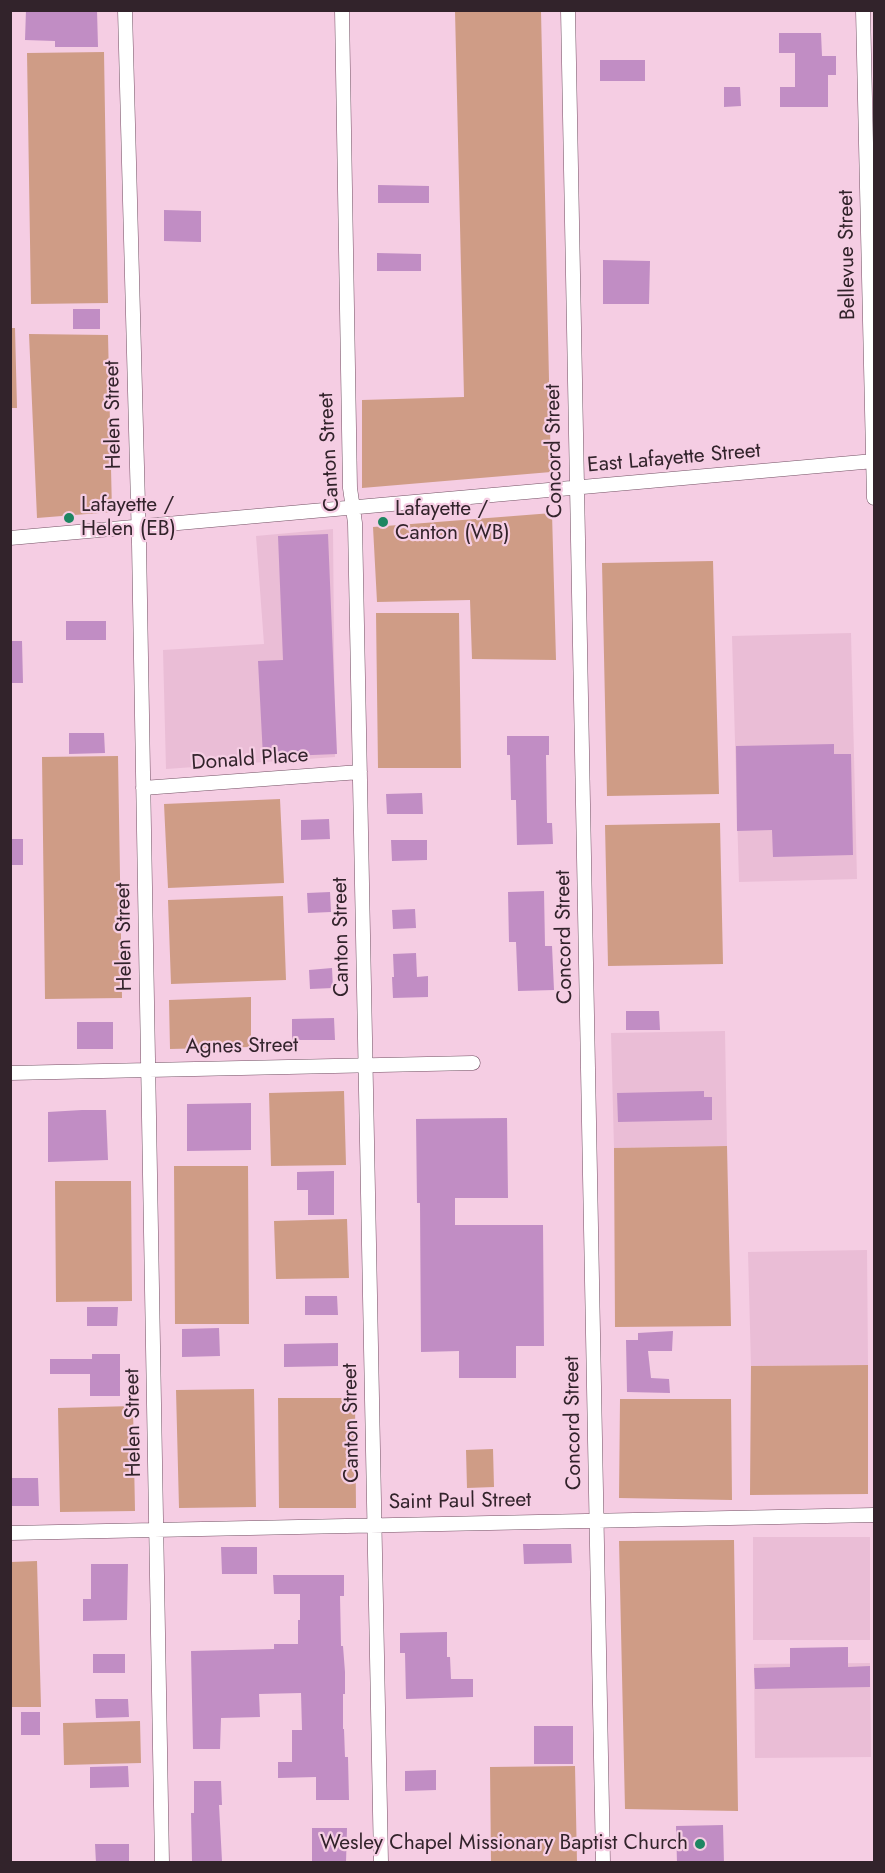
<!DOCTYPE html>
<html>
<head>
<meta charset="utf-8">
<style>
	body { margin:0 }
	#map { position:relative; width:885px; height:1873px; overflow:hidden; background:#f5cde3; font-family:Jost,sans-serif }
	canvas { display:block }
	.frame { position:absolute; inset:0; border:12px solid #32232b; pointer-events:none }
</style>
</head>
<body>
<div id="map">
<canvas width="885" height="1873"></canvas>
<div class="frame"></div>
</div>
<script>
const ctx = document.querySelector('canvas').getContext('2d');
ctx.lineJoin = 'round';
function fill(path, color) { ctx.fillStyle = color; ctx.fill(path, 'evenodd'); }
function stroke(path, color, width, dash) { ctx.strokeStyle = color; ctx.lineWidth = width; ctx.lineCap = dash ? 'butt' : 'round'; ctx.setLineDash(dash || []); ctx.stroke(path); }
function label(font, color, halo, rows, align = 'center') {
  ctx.font = font + ' Jost,sans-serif'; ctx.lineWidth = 4.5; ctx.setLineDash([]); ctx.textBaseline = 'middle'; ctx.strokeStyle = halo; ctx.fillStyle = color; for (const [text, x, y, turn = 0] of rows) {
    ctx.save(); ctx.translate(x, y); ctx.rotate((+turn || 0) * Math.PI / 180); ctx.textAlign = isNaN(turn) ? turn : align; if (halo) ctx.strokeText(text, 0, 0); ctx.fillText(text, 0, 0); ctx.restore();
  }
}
const built = new Path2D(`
	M333,529L335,757L166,769L163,650L264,644L256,536Z
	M851,633L857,879L739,882L732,636Z
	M725,1031L727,1146L614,1148L611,1033Z
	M867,1250L868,1365L751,1366L748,1252Z
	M753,1537H870V1640H753Z
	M870,1663L871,1757L755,1758L754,1664Z`);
const green = new Path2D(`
	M455,11H541L551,472L362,488V400L464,397Z
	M104,52L108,303L31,304L27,53Z
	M11,328H15L17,408H11Z
	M29,334L108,335L112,512L37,518Z
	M552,513L556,660L472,659L470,600L377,602L373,527Z
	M713,561L719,794L607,796L602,563Z
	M376,613H459L461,768H378Z
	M118,756L122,998L45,999L42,757Z
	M280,799L284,883L168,888L164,804Z
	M720,823L723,964L608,966L605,825Z
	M283,896L286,980L171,984L168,900Z
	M251,997V1047L170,1049L169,1000Z
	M344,1091L346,1165L271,1166L269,1093Z
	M727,1146L731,1326L615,1327L614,1148Z
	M174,1166H248L249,1324H175Z
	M55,1181H131L132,1301L56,1302Z
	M347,1219L349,1278L276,1279L274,1221Z
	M868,1365V1494L750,1495L751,1366Z
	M254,1389L256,1507L179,1508L176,1390Z
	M278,1398H355L356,1508H279Z
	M620,1399H731L732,1500L619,1498Z
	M133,1406L135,1511L60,1512L58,1408Z
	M493,1449L494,1487L467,1488L466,1450Z
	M734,1540L738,1811L625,1809L619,1541Z
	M37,1561L41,1707H11V1562Z
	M140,1721L141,1763L64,1765L63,1723Z
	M575,1766L577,1862H491L490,1767Z`);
const building = new Path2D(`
	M26,10H97L98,47H55V41L25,40Z
	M779,33H821L822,56H836V75H828V107H780V87H795V53H779Z
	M600,60H645V81H600Z
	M724,87H740L741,106L724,107Z
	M378,185L429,186V203H378Z
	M164,210L201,211V242L164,241Z
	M377,253L421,254V271H377Z
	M603,260L650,261L649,304H603Z
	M73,309H100V329H73Z
	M328,534L337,754L263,757L258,661L283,660L278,536Z
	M66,621H106V640H66Z
	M10,641H22L23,683H10Z
	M69,733H104L105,753L69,754Z
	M507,736H549V755H546L547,823H552L553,844L517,845L516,800H511L510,755H507Z
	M834,744V754H851L853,855L773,857L772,830L737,831L736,746Z
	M422,793L423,814H387L386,794Z
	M329,819L330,839L301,840V820Z
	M10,839H23V865H10Z
	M391,840H427V860L392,861Z
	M544,891L545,946H552L554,990L518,991L516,942H509L508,892Z
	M330,892L331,912L308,913L307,893Z
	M415,909L416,928L393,929L392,910Z
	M416,953L417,977L428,976V997L393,998L392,977H394L393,954Z
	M332,968L333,988L310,989L309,970Z
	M626,1011H659L660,1030H626Z
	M334,1018L335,1040H292V1019Z
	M77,1022H113V1049H77Z
	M704,1091V1097H712V1120L618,1122L617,1093Z
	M251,1103V1150L187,1151V1104Z
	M82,1110H106L108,1160L48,1162V1112Z
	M507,1118L508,1198H455V1225H543L544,1346H516V1378H459V1351L421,1352L420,1203H417L416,1119Z
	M334,1171V1215H308V1190H297V1172Z
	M305,1296H337L338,1315H305Z
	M87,1307H118L117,1326H87Z
	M219,1328L220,1356L182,1357V1329Z
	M673,1331L672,1351H648L651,1378L669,1379L670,1393L627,1392L626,1340H638V1333Z
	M338,1343V1366L284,1367V1344Z
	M92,1354H120V1396H90V1374H50V1359H92Z
	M10,1478H38L39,1506H10Z
	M523,1544H571L572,1563L524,1564Z
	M221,1547H257V1574H222Z
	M91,1564H128L127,1620L83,1621V1599H91Z
	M273,1575H344V1596H340L341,1646H343L345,1672V1694H343V1729H344L345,1757H348L349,1800H316V1777L278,1778V1762H292V1730H302L301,1693L259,1694L260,1717L221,1718L220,1749H193L191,1651L274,1649V1644H298V1620H300V1594H274Z
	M447,1632V1657H450L451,1679H473V1697L406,1699L405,1653H400V1633Z
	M848,1647V1667L870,1666V1687L755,1689L754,1668L790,1667V1648Z
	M93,1654H125V1673H93Z
	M95,1699H128L129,1717L96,1718Z
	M21,1712H40V1735H21Z
	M534,1726H573V1764H534Z
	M128,1766L129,1787L90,1788V1767Z
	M436,1770V1790L405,1791V1771Z
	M194,1781H221L222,1805H219L222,1861H192L191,1813H194Z
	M723,1825L724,1863H677L676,1826Z
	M312,1828H347L346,1863H312Z
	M95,1844H129V1863H96Z`);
const minor = new Path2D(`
	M125,10L139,543L162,1862
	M342,10L350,488L355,523L381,1862
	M568,10L603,1862
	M863,10L874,498
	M10,538C299,513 587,489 874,461
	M143,788L360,772
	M10,1073L473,1063
	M10,1533L874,1515`);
const markers = [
	[69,518,6,"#1d8661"],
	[383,522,6,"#1d8661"],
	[700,1844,6,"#1d8661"]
];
const streetNames = [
	["Bellevue Street",848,255,-91],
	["Helen Street",114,415,-91],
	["Concord Street",555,451,-91],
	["Canton Street",330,452,-93],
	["East Lafayette Street",674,459,-5],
	["Donald Place",250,760,-4],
	["Helen Street",125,937,-91],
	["Canton Street",342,937,-91],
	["Concord Street",565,937,-91],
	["Agnes Street",242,1047,-1],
	["Helen Street",134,1423,-91],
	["Canton Street",352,1423,-91],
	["Concord Street",574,1423,-91],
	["Saint Paul Street",460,1502,-1]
];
const poiNames = [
	["Lafayette /",81,506],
	["Helen (EB)",81,530],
	["Lafayette /",395,510],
	["Canton (WB)",395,534],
	["Wesley Chapel Missionary Baptist Church",688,1844,"right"]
];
fill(built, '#eabdd6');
fill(green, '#cf9c86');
fill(building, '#c18dc4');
stroke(minor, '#735164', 15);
stroke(minor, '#fff', 14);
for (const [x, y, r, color] of markers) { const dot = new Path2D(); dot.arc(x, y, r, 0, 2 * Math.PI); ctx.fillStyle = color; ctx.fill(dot); stroke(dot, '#f5cde3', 2); }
label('21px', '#32232b', '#f5cde3', streetNames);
label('21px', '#32232b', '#f5cde3', poiNames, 'left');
</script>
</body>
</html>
